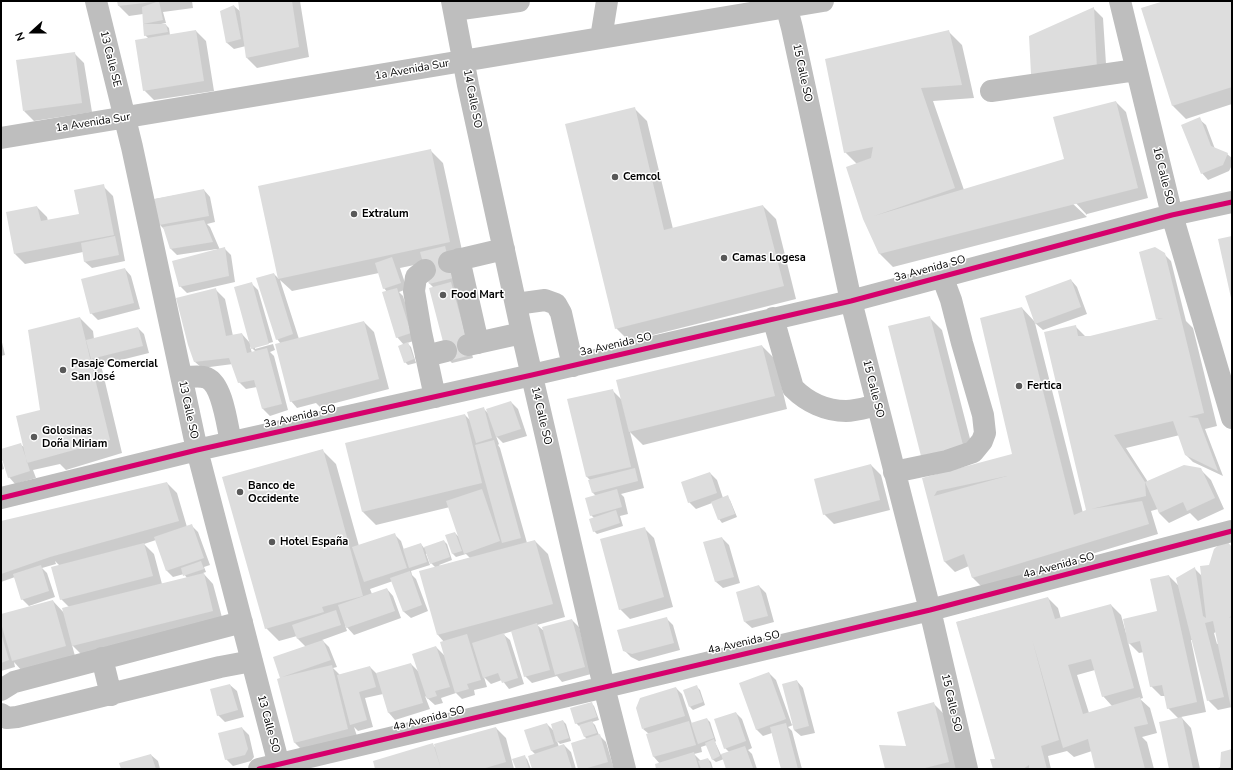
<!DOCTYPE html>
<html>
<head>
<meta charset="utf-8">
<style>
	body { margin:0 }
	#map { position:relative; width:1233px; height:770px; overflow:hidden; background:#fff; font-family:"Nunito Sans",sans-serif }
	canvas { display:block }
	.frame { position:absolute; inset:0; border:2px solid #000; pointer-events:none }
	.north { position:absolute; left:12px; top:12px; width:40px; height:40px; -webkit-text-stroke:3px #fff; paint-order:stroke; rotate:249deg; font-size:11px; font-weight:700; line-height:16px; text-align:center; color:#000 }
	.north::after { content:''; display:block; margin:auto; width:14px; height:18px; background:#000; clip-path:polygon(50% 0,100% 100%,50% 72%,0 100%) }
</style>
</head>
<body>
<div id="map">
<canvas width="1233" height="770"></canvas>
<div class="frame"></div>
<div class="north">N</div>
</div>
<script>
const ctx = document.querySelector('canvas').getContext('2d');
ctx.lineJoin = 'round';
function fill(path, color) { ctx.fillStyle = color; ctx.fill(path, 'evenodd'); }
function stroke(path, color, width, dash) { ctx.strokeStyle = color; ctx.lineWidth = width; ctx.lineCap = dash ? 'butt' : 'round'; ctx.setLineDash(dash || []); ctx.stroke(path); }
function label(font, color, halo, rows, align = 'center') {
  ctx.font = font + ' "Nunito Sans",sans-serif'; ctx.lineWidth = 3; ctx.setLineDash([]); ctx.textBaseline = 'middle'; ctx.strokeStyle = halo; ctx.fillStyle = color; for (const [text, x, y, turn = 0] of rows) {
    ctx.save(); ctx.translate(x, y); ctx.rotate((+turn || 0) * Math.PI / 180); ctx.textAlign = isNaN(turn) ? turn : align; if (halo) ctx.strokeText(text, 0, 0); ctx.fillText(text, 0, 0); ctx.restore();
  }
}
const shadow = new Path2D(`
	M118,1H192L193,8L163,12L166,23L161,24L166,25L169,28L170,35L196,31L206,41L214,91L154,100L144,90L149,39L145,35L143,14L129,16L119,6Z
	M239,1H300L309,57L257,68L247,58L246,46L234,49L227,43L221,12L234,6L241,12Z
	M1167,1H1232V104L1186,119L1173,106Z
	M1093,8L1103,18L1107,79L1032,73Z
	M949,32L962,45L974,98L933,101L964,190L1065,160L1116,102L1126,112L1148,198L1087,214V215L1073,200L1071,202L1087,217L893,267L880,254L857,164L845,152Z
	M74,53L84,63L92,112L34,121L24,111Z
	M634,108L647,121L673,229L763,206L776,219L796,299L629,341L616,328Z
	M1199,119L1206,125L1215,149L1227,154L1232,158V165L1229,171L1208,180L1202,173Z
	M430,150L443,163L463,255L454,286L473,358L452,363L449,360L434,288L429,283L424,263L400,268L407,289L399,292L403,296L417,340L407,343L411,347L416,363L408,365L405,362L404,345L397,337L387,292L384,288L379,273L292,291L280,280L299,339L364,322L374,332L389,389L320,407L316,403L297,408L291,401L281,344L277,339L274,274L279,279L259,187Z
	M103,186L113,196L125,261L92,268L85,262L83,252L25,264L15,254L37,207L47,217L48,221L80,215Z
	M204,190L210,197L215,222L207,224L210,227L220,250L225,249L231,255L235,282L187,293L180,286L217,251V249L177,255L171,249L165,230L160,225L155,199Z
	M1164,254L1171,261L1186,321L1193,328L1217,426L1205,429L1223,476L1193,462L1186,455L1180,435L1126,448L1148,482L1200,469L1211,480L1224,509L1198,521L1190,513L1169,523L1159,513L1158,509L1151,511L1158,534L982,587L972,577L969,566L955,572L945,562L923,479L1013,456L1022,308L1035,322L1071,280L1077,287L1087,314L1043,330L1035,323L1083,513L1088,510L1075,326L1086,337H1090L1159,320L1157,318Z
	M125,269L131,276L140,309L98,320L91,313Z
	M251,283L258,290L273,342L255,347V349L273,344L275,350L270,352L274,356L288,410L270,416L263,409L257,387L246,389L239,382L233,364L202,368L195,362L215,289L225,299L233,336L242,334L250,343ZM250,346L256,352L252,353Z
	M929,317L942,330L976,462L936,473Z
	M80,318L93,331L94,339L138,328L144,334L149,353L101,365L122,453L66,470L60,464L33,470L36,478L15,484L9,477L3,460L2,461L4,469L1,470V450L20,444L25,448Z
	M1,338L5,355L1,356Z
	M762,346L775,359L787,409L643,445L630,432L644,488L621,494L624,497L628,514L620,516L623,526L597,534L594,531V518L591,515L596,496L593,493L590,481H591L587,477L568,400L612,390L621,399Z
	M511,402L518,409L527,436L503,443L496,436L499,444L498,445L500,448L527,543L535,541L548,554L565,617L537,625L544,631L572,620L579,627L591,674L562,682L557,676L532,683L525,676L513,631L503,634L510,640L524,684L509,689L502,680L491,684L484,677L487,687L474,690L475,695L462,699L456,693L441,698L443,703L435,705L425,696L430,709L395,720L389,713L383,694L365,698L373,727L358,731L354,727L358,739L305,753L295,743L281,677L306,647L298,639L297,636L279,641L266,628L323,451L336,464L359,546L394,534L401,541L404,550L421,544L424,548L444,541L447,544L452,560L439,565L440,566L470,558L466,554L456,557L453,554L446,536L455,533L460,538L450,507L376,525L363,512L347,444L465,415L471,421L483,408L489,414ZM428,553L431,563L435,567L438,635L444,642L445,656L436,647L419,672L411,664L377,674L370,667L340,675L333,668L337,667L329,647L322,640L347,631L345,625L354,635L401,618L393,596L387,589L372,594L370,589L393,581L404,612L411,618L428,611L416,579L412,575L411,571L430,565L426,554Z
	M871,465L881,475L890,510L834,524L824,514Z
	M710,473L717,480L723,498L727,497L730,500L737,517L722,523L719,519L712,503L696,509L689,502Z
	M167,483L177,493L187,527L191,525L198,532L210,565L204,567L206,572L203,573L213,584L223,621L83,656L72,645L75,656L22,671L14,662L15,667L1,671V615L53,601L65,614L69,607L61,599L60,566L55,561L56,564L42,568L47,573L55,597L29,606L22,599L15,577L1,582V522ZM156,540L167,571L173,577L184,574L187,578L162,584L154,554L144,544Z
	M644,528L654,538L673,607L630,619L620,609Z
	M722,538L729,545L740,583L723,588L716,582Z
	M1232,548V707L1218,710L1208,700L1193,640H1191L1206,712L1181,717L1191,728L1200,769H1170L1178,718L1168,708L1165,696H1161L1151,686L1144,652L1139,653L1128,642L1143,698L1140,699L1150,708L1157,733L1142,737L1147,742L1154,769H1096L1092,751L1074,757L1067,751L1048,756L1051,769H994L997,761L957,622L1048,598L1058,608L1061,619L1111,605L1121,615L1126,633H1127L1158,612L1169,576L1179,586L1195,569L1202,576L1210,566ZM1216,632L1219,643L1217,644L1214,633ZM1095,670L1103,696L1112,706L1089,713L1077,675Z
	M759,586L766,593L774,622L752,628L745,622Z
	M666,618L673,625L680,650L639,661L631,657L624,650Z
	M769,673L776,680L792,725L793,724L797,681L803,688L815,733L801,736L794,730L793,725L788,727L792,731L802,769H782L772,733L763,736L756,729Z
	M230,685L237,691L244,717L225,722L218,715Z
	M697,687L700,690L705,705L693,710L690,707Z
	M676,688L682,694L692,724L707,719L710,722L716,741L715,742L721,755L729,752L725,748L736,713L742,719L752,748L748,750L752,754L757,769H727L724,759L716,762L712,759L707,745L701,747L702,752L694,754L701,761L708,759L711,762L713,769H657L660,764L654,757L647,734H649L643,729Z
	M591,703L594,706L599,720L592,722L595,725L599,735L606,742L614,769H580L587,739L585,737L581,726H579L576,723Z
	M934,704L944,714L958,769H886L907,747Z
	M563,721L566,724L571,741L560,744L557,741L559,747L564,745L571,752L576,769H533L536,755L531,750L547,724L554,731Z
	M242,728L249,735L254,757L251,761L233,766L226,759Z
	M496,728L506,738L514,769H376L432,744L437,749Z
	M151,755L158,761L160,769H122Z
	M524,756L527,759L531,769H517Z`);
const building = new Path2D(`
	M117,1H153V2L118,6Z
	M159,1L163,20L143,24L142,7Z
	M238,1H292L299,47L246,58Z
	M1164,1H1232V87L1172,106L1141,8Z
	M234,5L241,39L226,43L220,11Z
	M1094,7L1097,70L1031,74L1029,36Z
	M143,24H166L168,32L144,36Z
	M196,30L204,81L143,91L135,40Z
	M949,30L962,85L921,88L955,188L874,216L1064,159L1053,117L1116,101L1138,188L879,254L863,219L846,167L871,158L873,147L844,153L825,59Z
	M75,52L82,103L23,111L16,60Z
	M635,107L664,230L763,205L784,286L615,329L565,124Z
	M1200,117L1211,146L1228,153L1223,165L1201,174L1181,125Z
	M431,149L450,242L278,279L258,186Z
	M104,184L114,235L14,254L6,212L37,206L41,221L79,214L74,190Z
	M204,189L209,216L159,225L154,199Z
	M204,220L213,242L170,249L163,227Z
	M115,236L119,255L84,262L81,243Z
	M1232,236V298H1231L1218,239Z
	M445,246L453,278L429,284L420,252Z
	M225,247L229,276L179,287L172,261Z
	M1155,247L1165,253L1204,413L1188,417L1198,418L1218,471L1185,455L1173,421L1114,435L1145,482L1184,465L1201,468L1215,498L1187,511L1183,502L1159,513L1145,482L1146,496L1091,509L1142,501L1149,524L972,578L964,554L944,562L922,478L1012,454L980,318L1022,307L1074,515L1086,510L1044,332L1076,325L1078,336H1090L1163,318L1156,319L1139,252ZM1007,476L934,496L937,491Z
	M392,257L401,283L383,289L375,263Z
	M125,268L134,303L90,314L81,279Z
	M274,273L293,334L276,340L256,278Z
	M1071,279L1081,307L1035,324L1025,296Z
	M252,282L269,344L251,349L234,287Z
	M451,282L471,355L448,361L429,288Z
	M216,288L226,336L242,333L247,353L267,348L282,404L262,409L254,380L238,383L229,358L194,362L188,345L176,298Z
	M397,288L411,333L396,338L382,292Z
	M930,316L964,449L922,460L888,326Z
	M80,317L110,440L27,463L16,416L40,410L28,330Z
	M364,321L379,379L290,402L275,344Z
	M138,327L143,346L91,359L86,340Z
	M408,342L414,359L404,363L398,346Z
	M762,345L775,396L629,432L616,380Z
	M613,389L631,467L586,477L567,399Z
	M511,401L521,429L496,437L486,409Z
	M484,407L492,438L476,443L467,412Z
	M465,414L482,483L362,512L345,443Z
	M494,440L521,538L502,543L475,445Z
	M21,443L30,471L8,478L1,456V449Z
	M323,449L363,596L322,607L324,612L265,629L222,477Z
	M871,464L880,500L823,515L814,479Z
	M635,468L638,481L592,493L588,480Z
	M710,472L717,493L688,503L681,482Z
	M167,482L179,521L50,557L1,574V521Z
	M482,489L500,541L464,554L446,501Z
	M617,489L622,507L590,516L585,498Z
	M728,495L735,514L718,520L711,502Z
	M616,510L620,523L593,532L589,519Z
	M192,524L204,558L166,571L154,537Z
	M645,527L664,597L619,610L600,539Z
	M455,532L462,551L452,554L445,535Z
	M395,533L407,568L364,582L352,547Z
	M722,537L734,577L715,582L703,542Z
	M1225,539L1232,547V615L1229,618L1232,617L1231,708L1213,621L1205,623L1224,697L1207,701L1176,578L1195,567L1203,616L1206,618L1200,566L1209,565L1214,549Z
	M444,540L450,557L430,564L424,547Z
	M535,540L553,604L437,635L419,571Z
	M144,543L153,576L60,600L51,567Z
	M421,543L427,562L409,568L403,549Z
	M201,561L204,569L183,576L181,568Z
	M41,565L49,591L21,600L13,574Z
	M410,571L422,605L403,612L390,578Z
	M204,573L213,611L72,646L62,608Z
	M1169,575L1197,702L1167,709L1162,685L1150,687L1140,641L1128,644L1123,619L1157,611L1150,579Z
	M759,585L768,616L744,622L736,592Z
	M387,588L395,611L346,628L338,605Z
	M1048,597L1055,619L1111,604L1134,688L1102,697L1091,659L1068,665L1083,714L1140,697L1148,724L1134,727L1145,769H1095L1088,739L1063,748L1032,639L1059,740L1041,746L1047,769H1029V765L1023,769H993L990,759H995L956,622Z
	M53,600L66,646L12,661L1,623V614Z
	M336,610L341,625L297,639L292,625Z
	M667,617L674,643L632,654L623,651L617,630Z
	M572,619L585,667L555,675L542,627Z
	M537,623L550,670L524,677L511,631Z
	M1,633L9,660L1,663Z
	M504,633L518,678L502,683L498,673L483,678L472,643Z
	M467,634L481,680L467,684L469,689L455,693L440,642Z
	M323,640L331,660L282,677L332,665L348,729L294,743L277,679L280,678L273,657Z
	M436,646L450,687L435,691L437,696L427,699L412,654Z
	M411,663L423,703L388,713L376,673Z
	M370,666L376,687L359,692L367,720L350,725L337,675Z
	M769,672L786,719L756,730L739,683Z
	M797,680L809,726L794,730L782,684Z
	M230,684L238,710L217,716L210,689Z
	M697,685L703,702L689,707L683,690Z
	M676,687L685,716L642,729L636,708L640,698Z
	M592,702L597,717L575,724L570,708Z
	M934,702L949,762L921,769H885L879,745L906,746L897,712Z
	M736,712L746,741L724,749L714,719Z
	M1182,717L1193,769H1169L1159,722Z
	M707,718L714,738L698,744L691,723Z
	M563,720L569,738L556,742L551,724Z
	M592,721L597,733L584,737L579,725Z
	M689,721L696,745L653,757L646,734Z
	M547,723L554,744L531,751L524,730Z
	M786,723L798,769H781L770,727Z
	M242,727L248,749L245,755L225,760L218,733Z
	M496,727L506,762L482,769H441L434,744Z
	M600,734L608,762L584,769H578L571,743Z
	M714,739L720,756L712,760L705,743Z
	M433,743L441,769H375L373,761Z
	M564,744L572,769H532L528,756Z
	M745,746L753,768L749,769H726L721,754Z
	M1232,749V769H1216L1220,767L1221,752Z
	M694,752L699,769H656L655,764Z
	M151,754L156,769H121L119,763Z
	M525,755L529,769H516L512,759Z
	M708,758L712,769H701L698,761Z`);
const minor = new Path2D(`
	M96,1L132,147L197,450L280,769
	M452,1L468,85L522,333L604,687L625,769
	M785,1L792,28L851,301L930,610L967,769
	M1120,1L1172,215L1232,418
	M454,10L519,1
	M601,38L607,1
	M991,91L1136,70
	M1,138L823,1
	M459,259L478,343
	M449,262L504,249
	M425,270L416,277L414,291L421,332L435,397
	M516,304L545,300L556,304L561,313L573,366
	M773,318L793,388C807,402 826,411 846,411C856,411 868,407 877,405
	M468,345L522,333
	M426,356L446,351
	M182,378C190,377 199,375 207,378C223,385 227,426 231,442
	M894,472L947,461L973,452L982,441L985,433L983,415L962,343L951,300L942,276
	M1,498L197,450L532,375L851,301L1172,215L1232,202
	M102,658L111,695
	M1,690L14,682L242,622
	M1,714L7,718L17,717L220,667L252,661
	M259,769L930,610L1232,531`);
const cycleway = new Path2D(`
	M1,498L197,450L532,375L851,301L1172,215L1232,202
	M259,769L930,610L1232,531`);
const markers = [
	[615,177,4,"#595959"],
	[354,214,4,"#595959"],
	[724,258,4,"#595959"],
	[443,295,4,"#595959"],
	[63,370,4,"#595959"],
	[1019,386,4,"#595959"],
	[34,437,4,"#595959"],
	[240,492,4,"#595959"],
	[272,542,4,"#595959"]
];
const streetNames = [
	["13 Calle SE",110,59,76],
	["1a Avenida Sur",412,70,-10],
	["15 Calle SO",802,73,78],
	["14 Calle SO",472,99,79],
	["1a Avenida Sur",93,123,-9],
	["16 Calle SO",1163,176,76],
	["3a Avenida SO",930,269,-15],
	["3a Avenida SO",616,345,-13],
	["15 Calle SO",873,389,76],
	["13 Calle SO",188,410,78],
	["14 Calle SO",541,416,77],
	["3a Avenida SO",300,417,-13],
	["4a Avenida SO",1059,566,-15],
	["4a Avenida SO",744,643,-13],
	["15 Calle SO",951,703,77],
	["4a Avenida SO",429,719,-14],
	["13 Calle SO",268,724,75]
];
const poiNames = [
	["Cemcol",623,177],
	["Extralum",362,214],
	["Camas Logesa",732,258],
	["Food Mart",451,295],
	["Pasaje Comercial",71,364],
	["San José",71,377],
	["Fertica",1027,386],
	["Golosinas",42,431],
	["Doña Miriam",42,444],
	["Banco de",248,486],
	["Occidente",248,499],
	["Hotel España",280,542]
];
fill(shadow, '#0003');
fill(building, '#ddd');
stroke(minor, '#bebebe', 22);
stroke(cycleway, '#d6006c', 5);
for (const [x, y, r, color] of markers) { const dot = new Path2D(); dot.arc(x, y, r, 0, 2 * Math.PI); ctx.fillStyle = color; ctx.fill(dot); stroke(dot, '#fff', 1.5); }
label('11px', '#000', '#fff', streetNames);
label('bold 11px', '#000', '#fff', poiNames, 'left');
</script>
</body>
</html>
